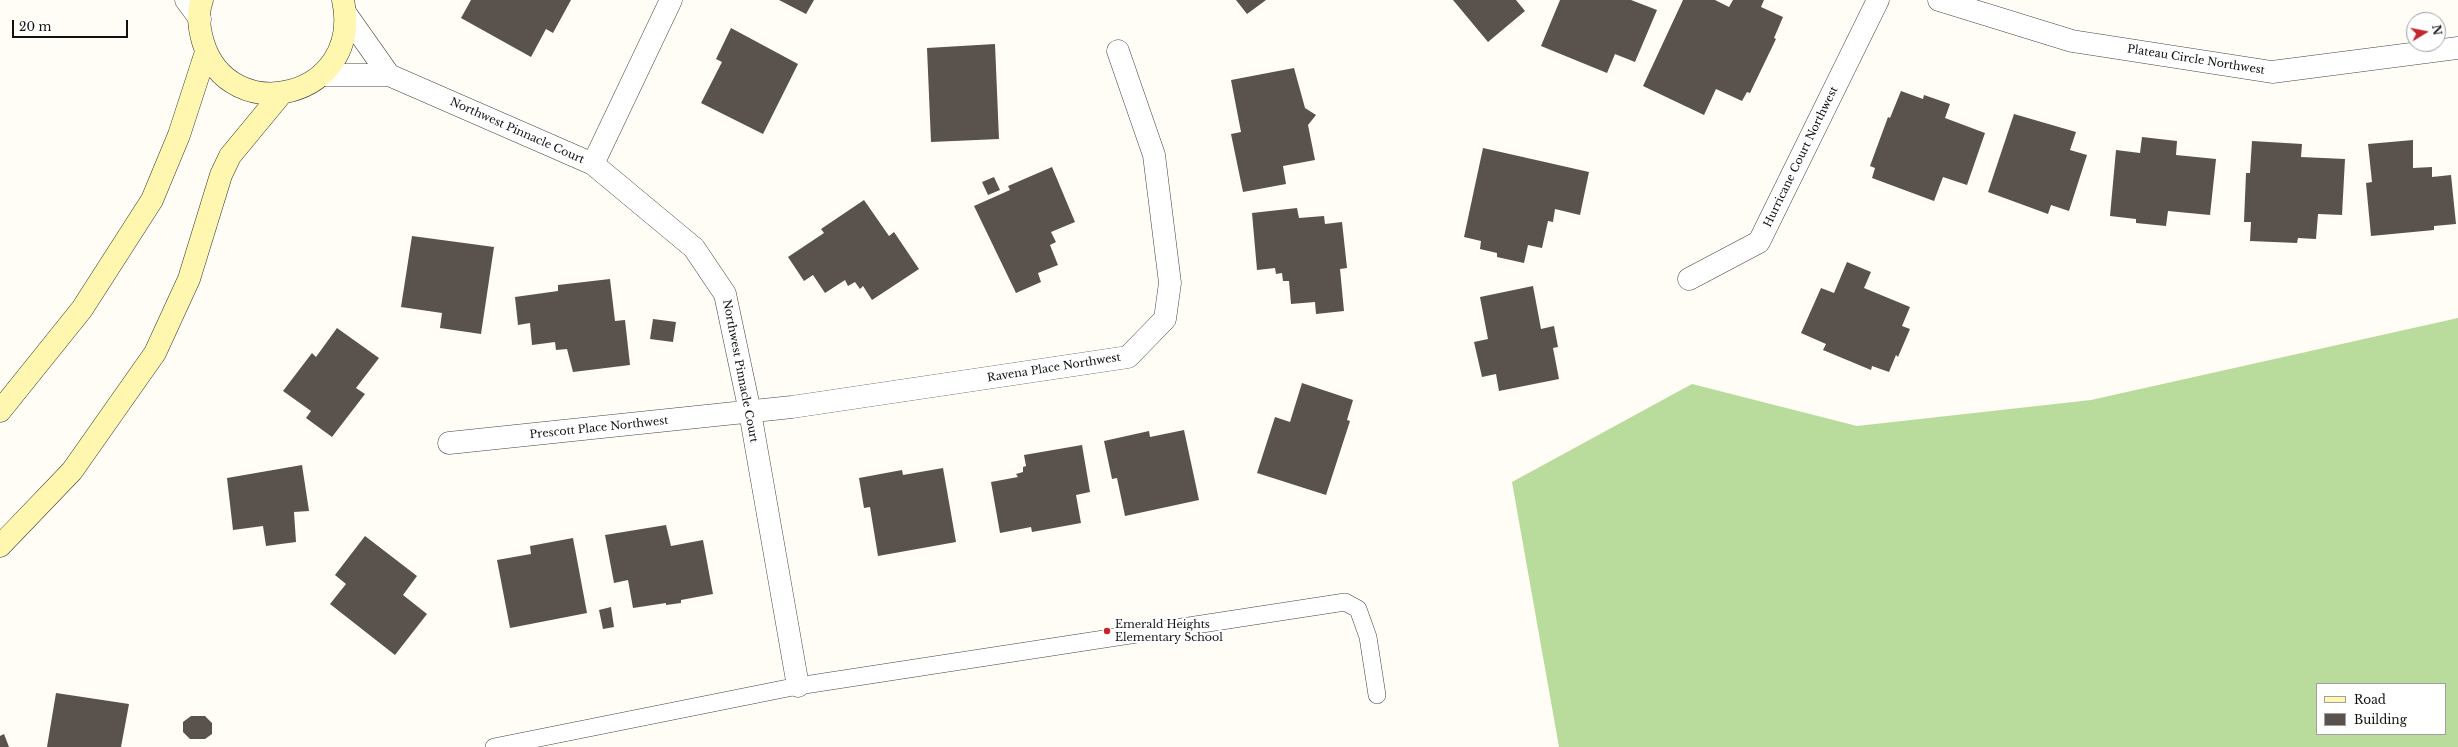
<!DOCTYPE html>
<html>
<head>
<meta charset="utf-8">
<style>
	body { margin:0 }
	#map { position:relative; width:2458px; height:747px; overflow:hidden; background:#fffdf5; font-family:"Libre Baskerville",serif }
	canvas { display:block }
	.legend { position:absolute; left:2316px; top:683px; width:130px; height:52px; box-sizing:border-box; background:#fff; border:1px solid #a0a0a0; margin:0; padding:5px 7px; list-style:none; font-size:12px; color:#111 }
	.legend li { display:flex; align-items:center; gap:8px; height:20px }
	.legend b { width:20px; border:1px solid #a0a0a0 }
	.north { position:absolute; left:2406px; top:12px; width:40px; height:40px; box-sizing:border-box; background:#fff; border:1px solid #a0a0a0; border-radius:50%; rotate:80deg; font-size:11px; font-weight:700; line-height:16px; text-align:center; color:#111 }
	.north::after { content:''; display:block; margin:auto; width:14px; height:18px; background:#c4262e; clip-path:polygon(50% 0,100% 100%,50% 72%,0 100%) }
	.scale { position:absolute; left:12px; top:20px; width:116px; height:18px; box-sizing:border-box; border:2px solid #111; border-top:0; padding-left:5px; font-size:12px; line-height:14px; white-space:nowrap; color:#111; -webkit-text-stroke:3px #fff; paint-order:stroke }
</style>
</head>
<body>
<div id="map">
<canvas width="2458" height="747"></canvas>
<ul class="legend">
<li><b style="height:5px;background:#fff6b0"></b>Road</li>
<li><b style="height:11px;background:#5a524d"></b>Building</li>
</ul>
<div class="north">N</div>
<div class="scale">20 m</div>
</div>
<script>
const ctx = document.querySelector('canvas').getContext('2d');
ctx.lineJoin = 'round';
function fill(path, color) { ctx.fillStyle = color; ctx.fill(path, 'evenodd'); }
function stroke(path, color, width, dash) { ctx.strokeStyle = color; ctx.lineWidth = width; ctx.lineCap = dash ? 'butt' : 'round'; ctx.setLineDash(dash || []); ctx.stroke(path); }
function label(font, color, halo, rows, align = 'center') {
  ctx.font = font + ' "Libre Baskerville",serif'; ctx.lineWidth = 4; ctx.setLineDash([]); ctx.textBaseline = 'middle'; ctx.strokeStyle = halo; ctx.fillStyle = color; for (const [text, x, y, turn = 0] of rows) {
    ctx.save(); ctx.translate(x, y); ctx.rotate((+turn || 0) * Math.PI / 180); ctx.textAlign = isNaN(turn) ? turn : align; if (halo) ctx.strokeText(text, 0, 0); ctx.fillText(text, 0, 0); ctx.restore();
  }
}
const forest = new Path2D(`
	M2458,318V747H1559L1512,482L1692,384L1857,426L2091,400ZM2317,684H2445V734H2317Z`);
const building = new Path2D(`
	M471,0H571L553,33L546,29L531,57L461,18Z
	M779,0H814L806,14Z
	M1236,0H1266L1247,14Z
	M1453,0H1516L1525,11L1488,42Z
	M1560,0H1631L1657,10L1635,62L1615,54L1607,73L1541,46Z
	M1683,0H1715L1729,7L1733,0H1764L1761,7L1783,17L1774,38L1776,39L1750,93L1747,92L1742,101L1716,89L1704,115L1643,86Z
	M731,28L798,64L763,134L701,103L722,62L716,59Z
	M995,44L999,139L931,142L927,48Z
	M1294,68L1305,108L1316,115L1308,125L1315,160L1283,166L1286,184L1243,192L1231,134L1241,132L1231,80Z
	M1901,91L1923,99L1924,95L1950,104L1945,118L1985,133L1967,185L1943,177L1934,201L1872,178L1875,168L1870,166L1888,117L1890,118Z
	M2014,114L2076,132L2070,150L2087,155L2069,211L2051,205L2048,214L1988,192Z
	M2142,137L2177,141L2176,155L2216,159L2210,215L2168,211L2166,226L2136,223V219L2110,216L2116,150L2140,153Z
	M2413,140V168L2432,167V177L2451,175L2456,224L2434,226V230L2371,236L2366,183L2372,182L2368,144Z
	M2252,141L2302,144L2301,157L2345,159L2342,215L2318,214L2316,239L2298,238L2297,243L2250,241L2251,222H2244L2246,173H2250Z
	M1483,148L1589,172L1580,215L1555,209L1553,222L1548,221L1542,248L1528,245L1524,263L1497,257V253L1480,249L1481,241L1464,237Z
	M1052,167L1075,222L1051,232L1056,242L1050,245L1058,265L1038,273L1041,282L1016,293L974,206L1010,190L1008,186Z
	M994,177L1000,190L988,195L982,182Z
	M864,200L889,236L894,232L919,269L872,300L863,286L860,289L855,282L848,286L845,280L825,293L813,275L804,281L788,257L824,233L821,229Z
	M1297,208L1299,218L1324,216L1325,224L1342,222L1347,268L1340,269L1344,311L1316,314L1315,302L1291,304L1289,281H1283L1282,273L1276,274L1275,268L1257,270L1252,213Z
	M412,236L494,247L481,334L440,328L442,313L401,307Z
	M1847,262L1871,272L1864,288L1910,307L1902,326L1910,329L1898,357L1896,355L1889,372L1872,366L1871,370L1823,350L1826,344L1801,333L1821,288L1834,293Z
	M610,279L615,321L625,320L630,365L573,372L567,349L556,350L555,342L532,345L530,323L518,325L515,297L558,291V285Z
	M1533,286L1541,329L1554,326L1558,347L1553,348L1559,379L1499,391L1496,374L1482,377L1474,342L1488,339L1480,297Z
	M653,319L676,322L673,342L650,339Z
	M337,328L379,358L356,388L365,394L332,437L306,418L311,411L283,391L312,353L316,357Z
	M1302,383L1353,400L1347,420L1350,421L1326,495L1257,473L1275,417L1290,422Z
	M1184,430L1199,500L1125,516L1117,478L1112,479L1104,441L1149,431L1150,437Z
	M1082,445L1090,492L1076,495L1081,523L1032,532L1031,527L1000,533L991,482L1018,477L1016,474L1023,472V467L1026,466L1024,455Z
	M302,465L309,511L294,512L296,542L266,546L263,526L233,530L227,478Z
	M943,468L956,542L878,556L870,507L864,508L859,478L902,470L903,475Z
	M666,525L671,546L703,540L713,594L681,600V603L666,605V603L633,608L628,580L614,583L605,535Z
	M365,536L417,576L403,595L427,614L395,655L330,604L346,584L335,575Z
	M573,538L587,613L510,628L497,560L531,554L530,546Z
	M611,607L614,627L603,629L599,610Z
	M56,693L129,704L121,747H47Z
	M191,716H205L212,723V734L205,739H190L183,732V722Z
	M4,734L9,747H0V736Z`);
const lane = new Path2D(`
	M494,747L798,686L1345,602L1358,609L1368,637L1377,695`);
const street = new Path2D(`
	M186,0L200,19
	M1939,0L2072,41L2272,72L2458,48
	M346,14L389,75L593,164L694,248L725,294L750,412L798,686
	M322,75H389
	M593,164L671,0
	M1689,279L1759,242L1878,0
	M449,443L792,407L1128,357L1165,319L1170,283L1154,155L1118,51`);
const secondary = new Path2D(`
	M202,0C197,13 199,28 203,42C229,129 364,99 343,0
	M0,411L82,309L152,200L179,135L206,52
	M0,546L72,471L155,353L189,279L221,175L230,156L282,93`);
const markers = [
	[1107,631,4,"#c4262e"]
];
const streetNames = [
	["Plateau Circle Northwest",2196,60,9],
	["Northwest Pinnacle Court",517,131,24],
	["Hurricane Court Northwest",1801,157,-64],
	["Ravena Place Northwest",1054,368,-9],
	["Northwest Pinnacle Court",740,371,79],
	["Prescott Place Northwest",599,428,-6]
];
const poiNames = [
	["Emerald Heights",1115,625],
	["Elementary School",1115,638]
];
fill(forest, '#b9dc9c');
fill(building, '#5a524d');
stroke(lane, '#444', 18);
stroke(street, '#444', 23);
stroke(secondary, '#333', 23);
stroke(lane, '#fff', 17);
stroke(street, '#fff', 22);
stroke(secondary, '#fff6b0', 22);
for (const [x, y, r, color] of markers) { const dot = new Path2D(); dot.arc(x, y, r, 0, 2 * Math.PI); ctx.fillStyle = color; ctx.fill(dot); stroke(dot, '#fff', 1.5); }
label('11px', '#111', '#fff', streetNames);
label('11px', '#111', '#fff', poiNames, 'left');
</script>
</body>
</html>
